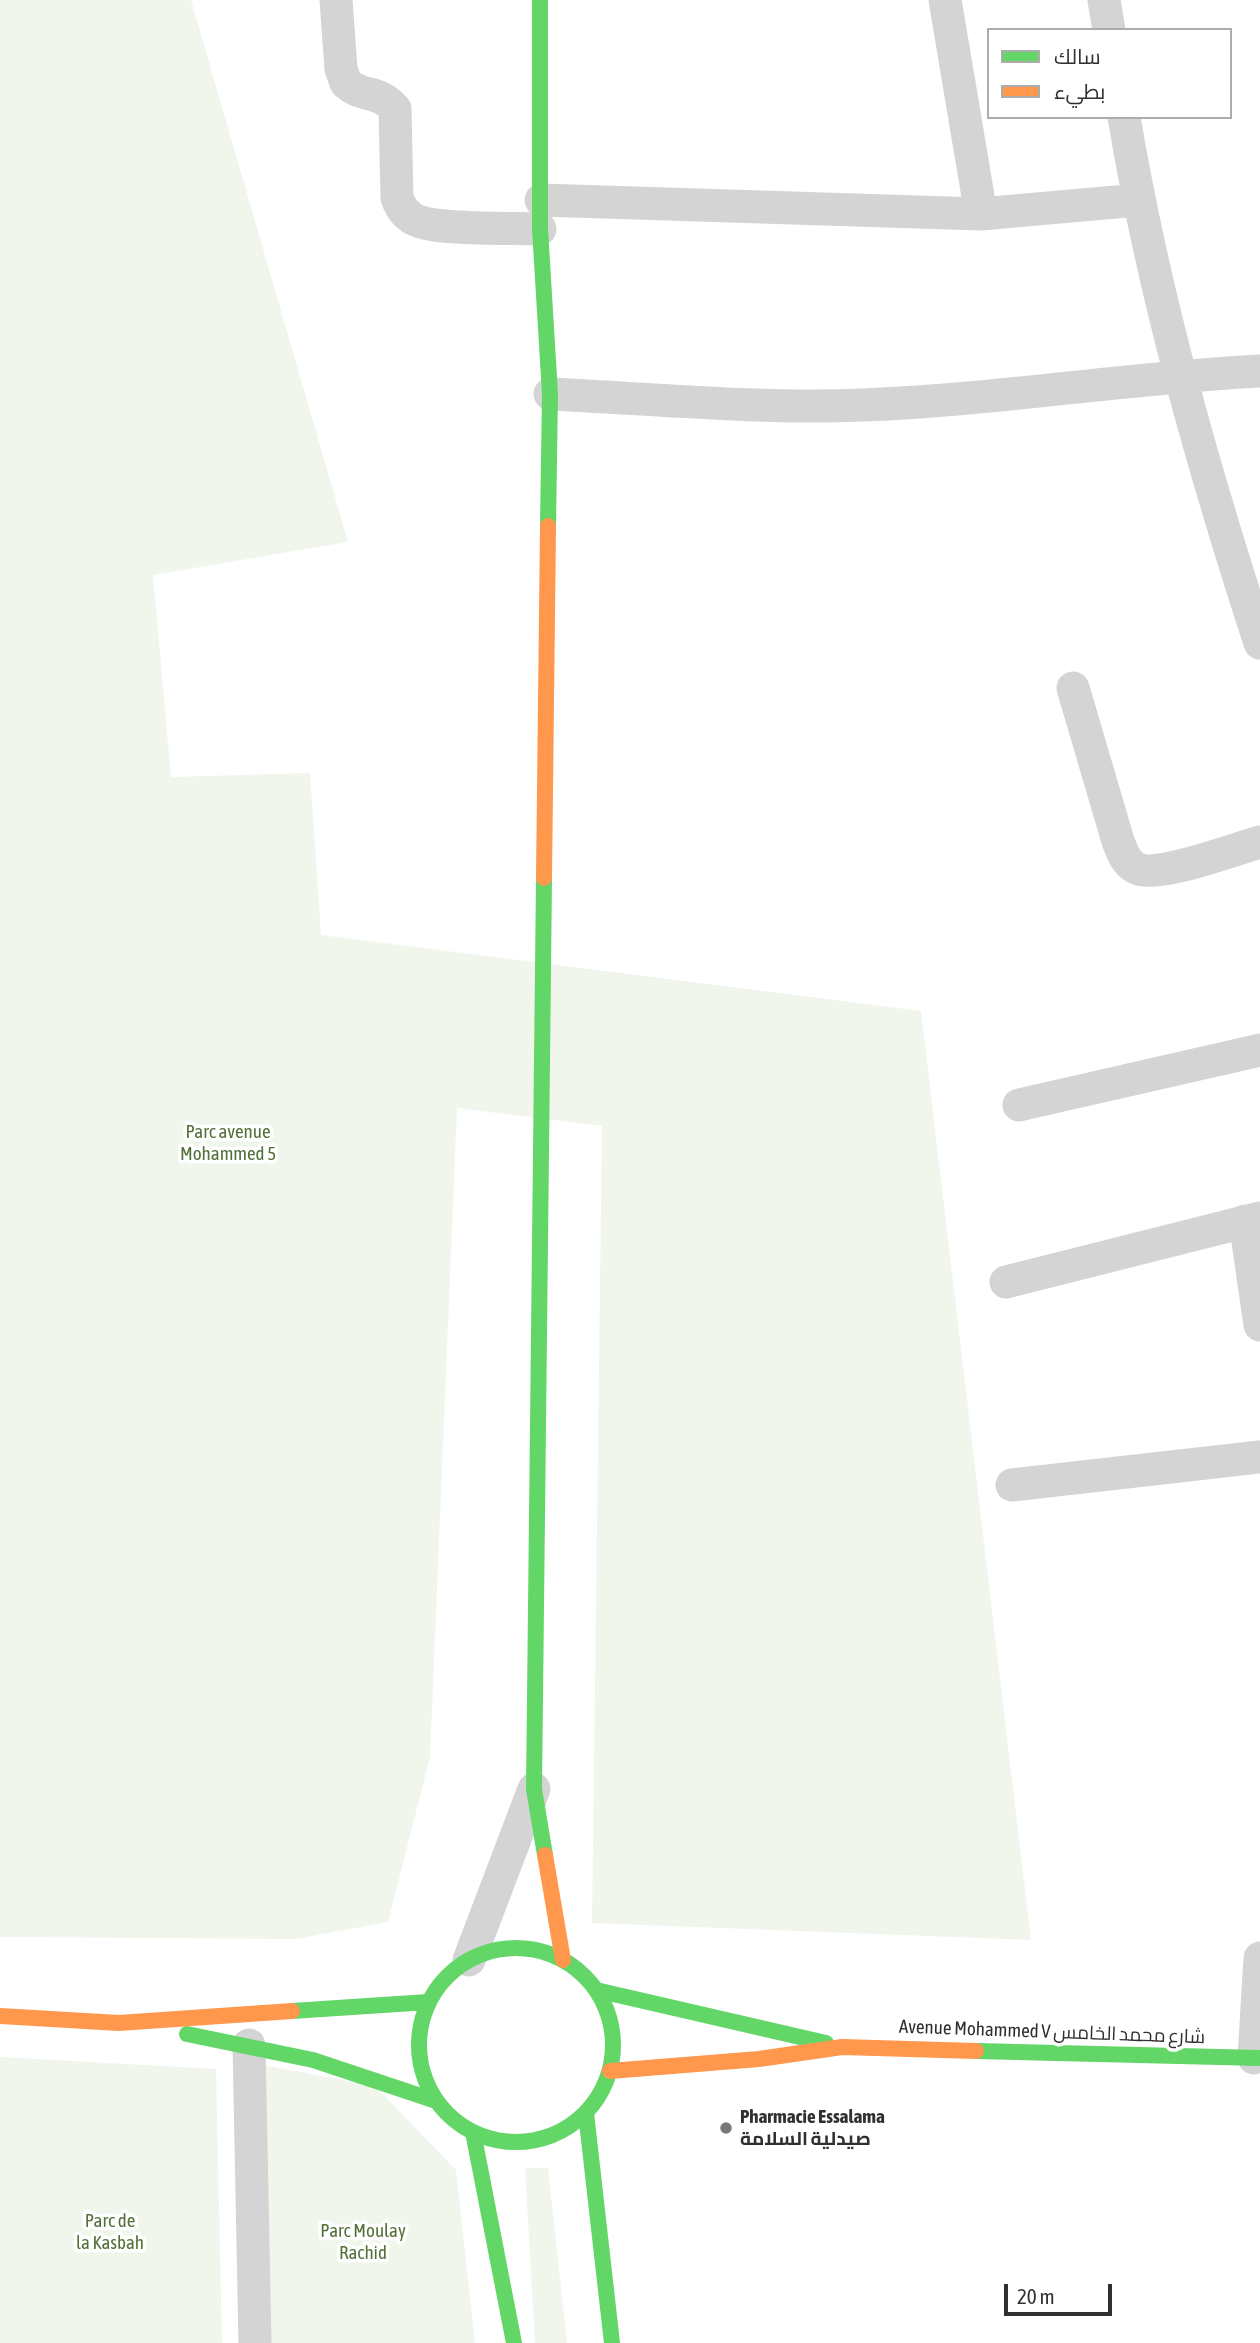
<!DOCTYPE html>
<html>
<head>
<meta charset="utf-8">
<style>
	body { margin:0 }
	#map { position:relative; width:1260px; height:2343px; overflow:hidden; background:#fff; font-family:"Asap Condensed",Cairo,sans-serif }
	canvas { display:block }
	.legend { position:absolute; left:987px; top:28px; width:245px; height:91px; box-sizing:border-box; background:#fff; border:2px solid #acacac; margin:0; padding:9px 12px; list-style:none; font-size:21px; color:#303030 }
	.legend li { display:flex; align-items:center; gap:14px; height:35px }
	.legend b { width:35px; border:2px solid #acacac }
	.scale { position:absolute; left:1004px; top:2284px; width:108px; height:32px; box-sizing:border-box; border:4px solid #303030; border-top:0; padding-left:9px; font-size:21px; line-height:24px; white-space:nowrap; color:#303030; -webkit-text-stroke:5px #fff; paint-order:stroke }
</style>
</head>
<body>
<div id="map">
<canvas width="1260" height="2343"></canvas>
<ul class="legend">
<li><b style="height:9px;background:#63d668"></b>سالك</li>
<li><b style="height:9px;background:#ff974d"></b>بطيء</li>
</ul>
<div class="scale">20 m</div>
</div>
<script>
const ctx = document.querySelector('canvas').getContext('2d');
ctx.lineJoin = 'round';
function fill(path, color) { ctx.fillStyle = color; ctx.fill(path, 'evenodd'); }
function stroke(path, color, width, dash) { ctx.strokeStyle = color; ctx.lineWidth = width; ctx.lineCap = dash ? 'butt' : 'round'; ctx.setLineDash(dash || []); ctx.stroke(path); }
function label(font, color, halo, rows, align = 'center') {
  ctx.font = font + ' "Asap Condensed",Cairo,sans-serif'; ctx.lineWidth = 7; ctx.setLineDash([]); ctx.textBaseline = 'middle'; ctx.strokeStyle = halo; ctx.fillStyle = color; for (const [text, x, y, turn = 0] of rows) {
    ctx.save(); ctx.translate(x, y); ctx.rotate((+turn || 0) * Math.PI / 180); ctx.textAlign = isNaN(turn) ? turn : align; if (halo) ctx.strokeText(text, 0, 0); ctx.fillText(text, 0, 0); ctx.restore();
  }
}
const green = new Path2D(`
	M0,0H191L348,542L153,575L171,777L310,773L321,935L921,1011L1031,1940L592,1923L602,1126L457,1108L430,1757L388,1922L296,1939L0,1937Z
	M0,2057L216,2069L222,2343H0Z
	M263,2065L375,2086L456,2170L475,2343H262Z
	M525,2168H548L567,2343H535Z`);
const street = new Path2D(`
	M336,0L341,69L346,83C362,98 378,89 395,109L397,198C401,209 407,217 418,221C439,230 514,228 540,229
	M945,0L981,214
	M1104,0L1109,30
	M1124,117C1154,296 1204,471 1260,643
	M541,200L981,214L1138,200
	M550,394C654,399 759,409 863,405C996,400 1127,378 1260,371
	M1073,688L1118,841C1122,851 1125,862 1136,868C1156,879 1235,849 1260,842
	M1019,1105L1260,1050
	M1245,1221L1260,1325
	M1006,1282L1260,1218
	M1012,1485L1260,1457
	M469,1960L534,1789
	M249,2045L255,2343
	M1254,2058L1260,1958`);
const fast = new Path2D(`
	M540,0V229L550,394L548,526
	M544,878L534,1789L545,1855
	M419 2045a97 97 0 1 1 194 0a97 97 0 1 1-194 0Z
	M596,1990L826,2043
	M292,2011L428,2002
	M187,2034L313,2060L436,2101
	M976,2051L1260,2058
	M586,2113L612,2343
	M473,2132L514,2343`);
const slow = new Path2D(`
	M544,878L548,526
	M545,1855L563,1960
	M0,2016L119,2023L292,2011
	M610,2071L759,2059L842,2047L976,2051`);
const markers = [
	[726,2128,7,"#787878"]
];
const parkNames = [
	["Parc avenue",228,1132],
	["Mohammed 5",228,1154],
	["Parc de",110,2221],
	["la Kasbah",110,2243],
	["Parc Moulay",363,2231],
	["Rachid",363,2253]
];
const streetNames = [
	["Avenue Mohammed V شارع محمد الخامس",1052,2032,2]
];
const poiNames = [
	["Pharmacie Essalama",740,2117],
	["صيدلية السلامة",740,2139]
];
fill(green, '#f1f6ec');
stroke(street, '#d4d4d4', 33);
stroke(fast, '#63d668', 16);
stroke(slow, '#ff974d', 16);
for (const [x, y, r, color] of markers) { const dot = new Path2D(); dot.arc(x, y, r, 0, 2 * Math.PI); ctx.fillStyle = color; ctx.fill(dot); stroke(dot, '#fff', 2.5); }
label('19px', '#537038', '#fff', parkNames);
label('19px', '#303030', '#fff', streetNames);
label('bold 19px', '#303030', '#fff', poiNames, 'left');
</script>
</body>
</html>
